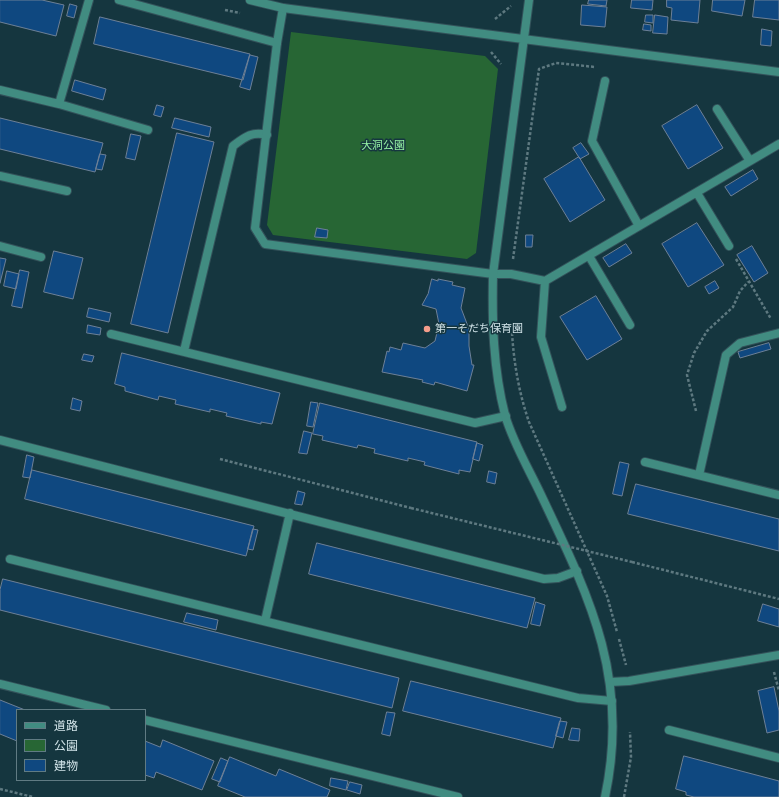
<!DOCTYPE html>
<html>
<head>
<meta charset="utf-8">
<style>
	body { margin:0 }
	#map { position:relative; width:779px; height:797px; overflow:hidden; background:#15363f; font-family:"Archivo Narrow","Noto Sans JP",sans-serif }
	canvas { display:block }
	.legend { position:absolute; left:16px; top:709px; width:130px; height:72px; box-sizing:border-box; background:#15363f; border:1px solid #607b83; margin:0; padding:5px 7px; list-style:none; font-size:12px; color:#d1e3e8 }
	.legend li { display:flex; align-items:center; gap:8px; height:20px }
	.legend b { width:20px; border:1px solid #607b83 }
</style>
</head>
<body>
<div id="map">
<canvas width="779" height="797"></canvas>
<ul class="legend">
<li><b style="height:5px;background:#418c81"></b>道路</li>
<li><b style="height:11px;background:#276634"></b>公園</li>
<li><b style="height:11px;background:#0f4880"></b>建物</li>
</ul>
</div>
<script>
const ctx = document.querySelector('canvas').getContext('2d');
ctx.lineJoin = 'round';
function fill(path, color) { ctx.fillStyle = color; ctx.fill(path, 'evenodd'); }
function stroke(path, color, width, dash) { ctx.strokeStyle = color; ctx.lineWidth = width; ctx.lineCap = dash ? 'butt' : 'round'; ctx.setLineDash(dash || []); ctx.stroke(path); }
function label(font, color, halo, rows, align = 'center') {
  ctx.font = font + ' "Archivo Narrow","Noto Sans JP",sans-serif'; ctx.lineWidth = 3; ctx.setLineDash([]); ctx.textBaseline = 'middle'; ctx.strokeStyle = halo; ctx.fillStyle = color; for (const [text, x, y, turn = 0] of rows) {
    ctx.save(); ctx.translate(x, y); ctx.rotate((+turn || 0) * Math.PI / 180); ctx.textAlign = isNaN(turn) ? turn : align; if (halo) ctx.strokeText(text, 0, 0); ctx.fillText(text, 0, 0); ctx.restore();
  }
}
const green = new Path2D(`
	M291,32L485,56L498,69L476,253L467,259L273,235L267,225Z`);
const building = new Path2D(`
	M0,0H42L64,5L56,36L0,22Z
	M589,0H607L606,6L588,4Z
	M632,0H653L652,10L631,8Z
	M667,0H700L698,23L671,20L672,8L667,7Z
	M713,0H745L742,16L712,11Z
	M755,0H779V20L753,17Z
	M70,4L77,6L74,18L67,16Z
	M582,5L607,7L605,27L581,25Z
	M646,15H653V23L645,22Z
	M655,15L668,17L667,34L653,33Z
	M100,17L250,54L243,80L94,44Z
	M644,24L651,25V31L643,30Z
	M762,29L772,31L771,46L761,45Z
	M250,55L258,57L250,90L240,87Z
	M75,80L106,89L103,100L72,91Z
	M157,105L164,107L161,117L154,115Z
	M697,105L723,148L688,169L662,126Z
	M0,118L103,143L95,172L0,149Z
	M175,118L211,127L209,137L172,128Z
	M177,133L214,142L168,333L131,324Z
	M131,134L141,136L135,160L126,158Z
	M581,143L589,154L580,159L573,148Z
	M100,154L106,155L102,170L96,169Z
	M579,157L605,200L570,222L544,179Z
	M753,170L758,179L731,196L725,187Z
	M697,223L724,265L688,287L662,244Z
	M317,228L328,230L327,238L315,237Z
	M526,235H533L532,247H526Z
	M626,244L632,253L609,267L603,258Z
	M752,246L768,273L754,282L737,255Z
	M54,251L83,258L73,299L44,292Z
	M0,258L6,259L0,283Z
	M20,270L29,272L22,308L12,306Z
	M7,271L19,274L16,289L4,286Z
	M432,279L438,281V279L453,282L452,285L465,288L461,308L469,329V346L472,365H474L467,391L435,382L434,385L422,382L423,380L382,372L387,351L389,352L390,347L401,350L403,343L425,348L435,341L439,324L436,309L422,305L428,294Z
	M715,281L719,288L709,294L705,287Z
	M596,296L622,339L587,360L560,317Z
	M89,308L111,313L109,322L87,317Z
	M88,325L101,328L100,335L87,333Z
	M769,343L771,349L740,358L738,352Z
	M122,353L280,393L272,424L261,422V424L226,416L227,413L210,409V412L175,404L176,400L159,396L158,400L125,391V387L115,384Z
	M84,354L94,356L92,362L82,360Z
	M73,398L82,401L80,411L71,409Z
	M311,402L318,403L313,427L307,426Z
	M320,403L477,442L470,472L459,470V474L424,465L425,462L408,458V461L374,453L375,449L358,445L357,448L322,440L323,436L313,434Z
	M304,431L312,433L307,454L299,453Z
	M477,443L483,445L479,461L473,459Z
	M27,455L34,457L30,478L23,477Z
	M620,462L629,464L622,496L613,494Z
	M32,470L254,526L246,556L25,499Z
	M489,471L497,473L495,484L487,482Z
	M636,484L779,519V551L628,514Z
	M298,491L305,493L302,505L295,504Z
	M253,529L258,530L253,550L248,549Z
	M317,543L535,598L527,628L309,574Z
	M3,579L399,678L392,708L0,610V590Z
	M536,602L545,605L540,626L531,624Z
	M763,604L779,609V627L758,621Z
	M187,613L218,620L216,630L184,622Z
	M411,681L561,718L553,748L403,711Z
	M774,687L779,711V730L767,733L758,691Z
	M0,700L25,710H17V741L0,734Z
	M387,712L395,713L390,736L382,734Z
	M560,721L567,722L563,738L556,736Z
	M572,728L580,729L579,741L569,740Z
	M163,740L214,761L202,790L156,772L154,778L145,775V741L160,747Z
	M684,756L779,781V797H694L686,795V792L676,789Z
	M230,757L276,776L279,769L330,790L327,797H245L218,786Z
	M221,758L228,761L220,782L212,779Z
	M331,778L348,781L346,790L330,786Z
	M350,782L362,785L360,794L347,790Z`);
const path = new Path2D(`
	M225,10L240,13
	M495,19L511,6
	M491,52L501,64
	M513,259L539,69L556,63L595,67
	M736,259L771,319
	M512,333C514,364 519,393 529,422L607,596L617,632
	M696,411L687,375L694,353L707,331L733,307L740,291L748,282
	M220,459L411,508
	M632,562L779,599
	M619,639L626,665
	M774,672L779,691
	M0,789L33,797
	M624,797L631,757L630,732`);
const service = new Path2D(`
	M119,0L277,43
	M605,81L592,141L639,226
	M0,90L59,104L148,130
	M59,104L89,0
	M717,109L750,161
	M0,176L67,191
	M697,193L729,246
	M0,246L41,257
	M589,256L630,325
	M493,274H511L545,281L779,144
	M545,281L541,337L562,407
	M111,334L475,423L506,416
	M184,351L233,146C245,137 252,131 267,135
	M0,440L544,579L558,578L577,571
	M645,462L779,495
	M699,475L726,355L740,343L779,333
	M10,559L578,698L612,701
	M265,621L290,513
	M610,682L629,681L779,655
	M0,684L106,710
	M145,720L458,797
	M669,730L779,758`);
const minor = new Path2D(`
	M283,8L277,43L255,228L265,244L493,274`);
const tertiary = new Path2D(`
	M250,0L283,8L779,72
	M529,0L493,274C492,321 493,368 505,415C513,443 530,471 542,497C591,600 630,680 605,797`);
const pathBridge = new Path2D(`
	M411,508L632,562`);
const markers = [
	[427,329,4,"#f49d8b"]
];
const parkNames = [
	["大洞公園",383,146]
];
const poiNames = [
	["第一そだち保育園",435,329]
];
fill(green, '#276634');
fill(building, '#0f4880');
stroke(building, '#6d8097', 1);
stroke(service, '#33525a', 10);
stroke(minor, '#33525a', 10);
stroke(tertiary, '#33525a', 10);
stroke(path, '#5e7980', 2.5, [3, 2]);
stroke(service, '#418c81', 8);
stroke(minor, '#418c81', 8);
stroke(tertiary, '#418c81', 8);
stroke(pathBridge, '#5e7980', 2.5, [3, 2]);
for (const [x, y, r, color] of markers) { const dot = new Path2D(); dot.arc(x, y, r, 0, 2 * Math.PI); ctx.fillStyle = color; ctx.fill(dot); stroke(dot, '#15363f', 1.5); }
label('11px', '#96f3a4', '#15363f', parkNames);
label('11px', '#d1e3e8', '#15363f', poiNames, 'left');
</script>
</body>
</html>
